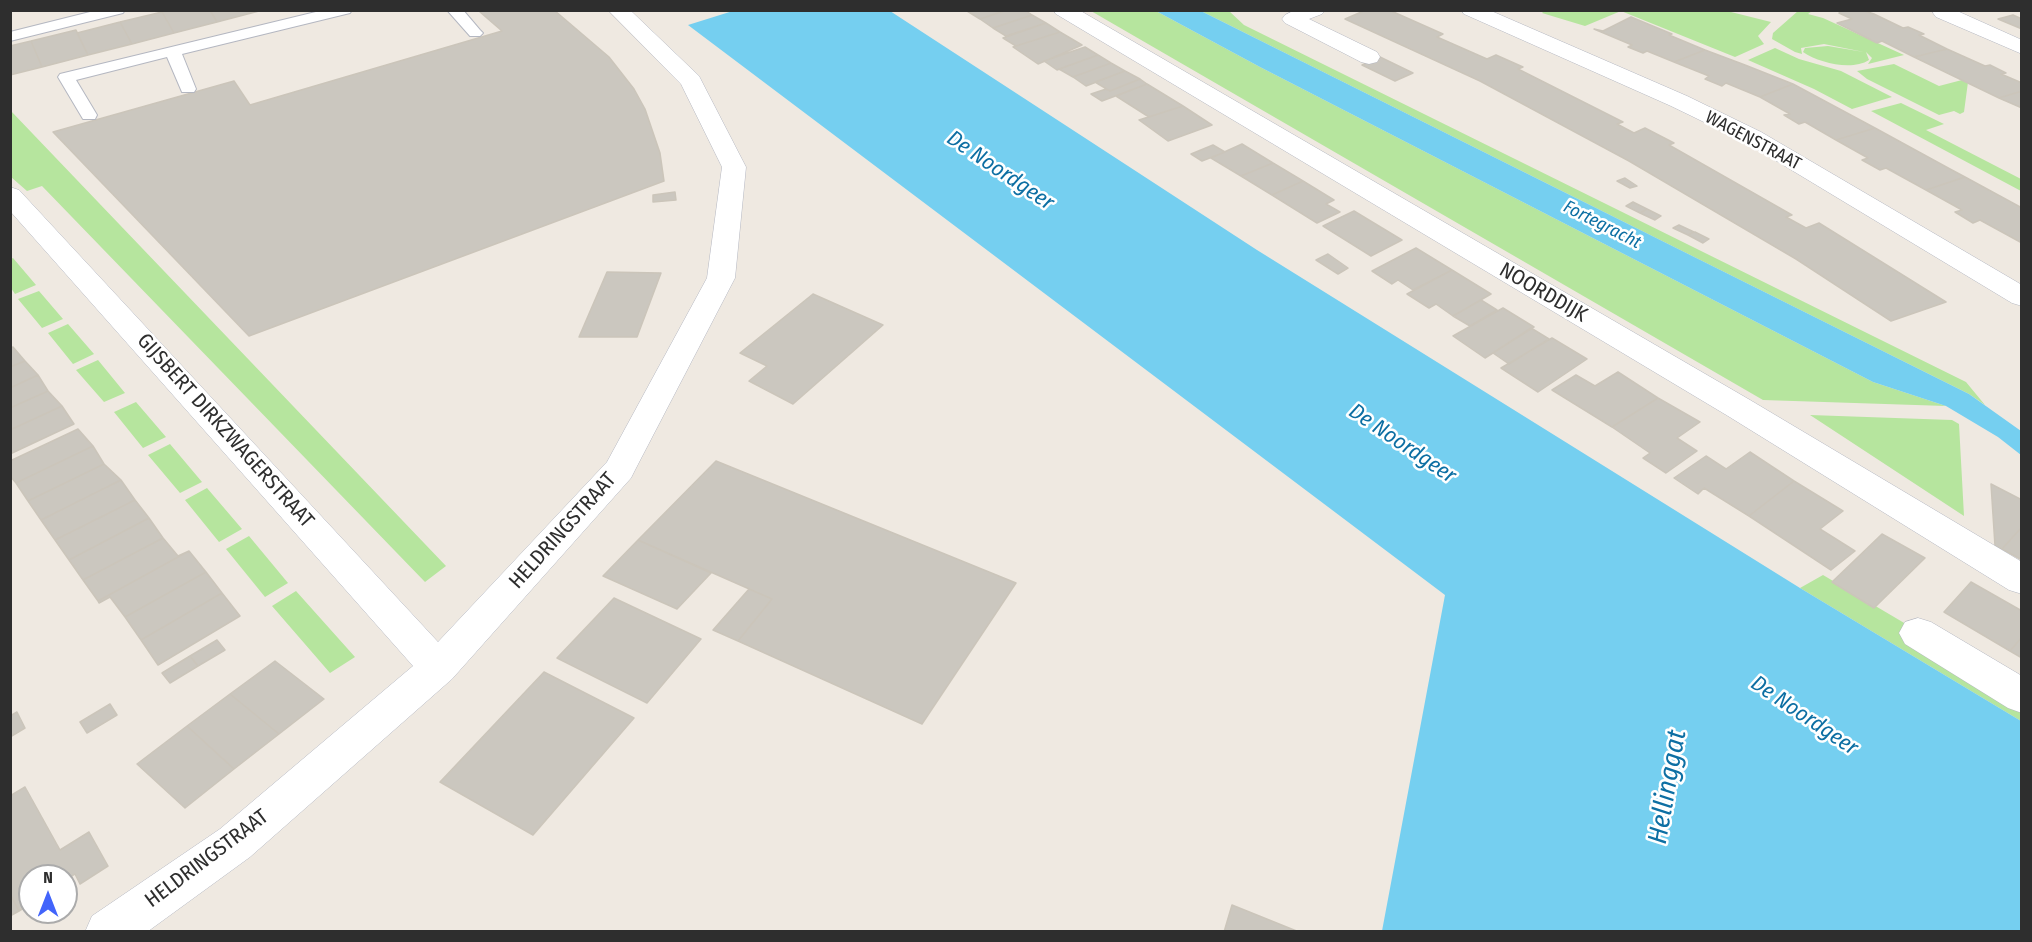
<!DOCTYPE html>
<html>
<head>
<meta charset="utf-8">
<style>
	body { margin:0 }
	#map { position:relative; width:2032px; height:942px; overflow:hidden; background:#efe9e1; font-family:"Fira Sans Condensed",sans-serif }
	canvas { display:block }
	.frame { position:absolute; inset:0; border:12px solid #2e2e2e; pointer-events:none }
	.north { position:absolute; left:18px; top:864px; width:60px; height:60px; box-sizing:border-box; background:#fff; border:2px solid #ababab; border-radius:50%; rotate:0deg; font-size:16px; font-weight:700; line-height:24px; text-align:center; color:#2e2e2e }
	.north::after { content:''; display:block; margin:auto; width:21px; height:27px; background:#4264fb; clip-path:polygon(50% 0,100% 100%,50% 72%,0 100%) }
</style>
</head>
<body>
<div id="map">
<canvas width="2032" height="942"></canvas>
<div class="frame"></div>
<div class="north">N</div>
</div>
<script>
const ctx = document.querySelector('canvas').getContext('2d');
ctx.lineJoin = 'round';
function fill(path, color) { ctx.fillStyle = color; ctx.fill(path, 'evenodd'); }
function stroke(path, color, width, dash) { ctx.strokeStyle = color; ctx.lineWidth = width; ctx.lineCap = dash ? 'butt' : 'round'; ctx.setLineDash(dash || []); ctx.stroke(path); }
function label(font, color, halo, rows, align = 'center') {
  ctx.font = font + ' "Fira Sans Condensed",sans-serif'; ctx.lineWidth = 5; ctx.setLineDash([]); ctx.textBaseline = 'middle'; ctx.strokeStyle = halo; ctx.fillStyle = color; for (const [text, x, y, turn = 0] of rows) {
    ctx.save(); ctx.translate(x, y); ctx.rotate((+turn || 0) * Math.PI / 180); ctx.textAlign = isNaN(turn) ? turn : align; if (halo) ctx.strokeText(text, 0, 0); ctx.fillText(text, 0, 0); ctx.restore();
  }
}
const green = new Path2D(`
	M1091,11H1156L1260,67L1873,382L1946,406L1763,400Z
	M1201,11H1229L1244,25L1966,382L1985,405L1969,394Z
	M1544,11H1727L1771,22L1758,36L1764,44L1735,57L1621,11L1585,26L1542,13Z
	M1798,11H1812L1808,14L1823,18L1904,55L1868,64L1872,58L1866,52L1869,60C1852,71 1819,63 1803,52L1805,48L1828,46L1864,52L1824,44L1801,48L1802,54L1795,52L1772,39L1773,33Z
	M1775,48L1799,59L1841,71L1892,97L1852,109L1814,89L1748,60Z
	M1894,64L1939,86L1962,80L1968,82L1964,112L1960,114L1954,111L1939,115L1867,79L1857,71Z
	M1901,103L1944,124L1926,130L2021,179V191L1871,111Z
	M10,111H11L446,566L425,582L42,186L27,191L11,177Z
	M13,258L36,285L15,294L11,288V259Z
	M39,291L63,319L42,328L18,299Z
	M68,324L94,354L73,364L48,333Z
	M98,360L125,393L104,402L76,370Z
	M136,402L166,437L143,448L114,412Z
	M1810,415L1952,420L1959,424L1964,516Z
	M170,444L202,482L180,493L148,455Z
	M207,488L242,529L219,542L185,500Z
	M249,536L288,583L265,597L226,549Z
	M1823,575L2021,692V721L1800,588Z
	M296,591L355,657L330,673L272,606Z`);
const water = new Path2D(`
	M736,10L890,11L1257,250L1800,588L2021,721V931H1382L1445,595L688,25Z
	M1156,11H1201L1969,394L2021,431V455L1998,437L1946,406L1873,382L1260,67Z`);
const building = new Path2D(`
	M161,10H210L217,22L174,33Z
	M210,10H258L259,11L217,22Z
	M484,10H554L609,57L634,89L645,109L660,153L664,181L249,336L53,132L234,81L250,105L502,31L480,12Z
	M969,10H1007L980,19L967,11Z
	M1007,10H1025L1032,15L993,28L980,19Z
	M1366,10H1389L1443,34L1437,37L1487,59L1496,55L1523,67L1518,69L1623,122L1617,124L1634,133L1645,128L1674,143L1669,145L1792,215L1786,217L1806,228L1819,223L1946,302L1891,321L1796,259L1629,161L1480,81L1345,19Z
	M1842,10H1862L1874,14L1903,28L1908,27L1924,34L1919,35L1947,49L1914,57L1882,41L1877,43L1837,23L1852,19L1839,13Z
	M162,12L174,33L132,44L120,22Z
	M1032,15L1046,23L1006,36L993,28Z
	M2013,15L2022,19V29L1998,19Z
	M1631,17L1672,34L1669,35L1705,50L1674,62L1647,51L1643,53L1628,47L1632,45L1594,29L1603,31Z
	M120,22L132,44L88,55L77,33Z
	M1046,23L1060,32L1016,46L1003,38Z
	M76,30L88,55L42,67L31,41Z
	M1060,32L1082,45L1038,64L1013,47Z
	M31,41L42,67L10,75V46Z
	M1085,47L1098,55L1057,70L1044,61Z
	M1947,49L1985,66L1990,65L2006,73L2001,74L2022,83V91L1999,98L1914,57Z
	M1705,50L1745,65L1793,84L1760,97L1726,83L1722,86L1705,79L1709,76L1674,62Z
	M1098,55L1111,63L1073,77L1059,69Z
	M1380,57L1413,73L1395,81L1362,65Z
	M1111,63L1125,71L1086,86L1073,77Z
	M1125,71L1140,79L1110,91L1095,82Z
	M1140,79L1147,84L1102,101L1091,94L1106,89L1110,91Z
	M1147,84L1183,106L1149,117L1116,96Z
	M1793,84L1875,128L1836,140L1805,122L1799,124L1784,115L1790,114L1760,97Z
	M2022,91V108L1999,98Z
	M1183,106L1212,125L1168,141L1139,120Z
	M1875,128L1950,169L1965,177L1926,190L1886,168L1880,170L1862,160L1868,158L1836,140Z
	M1242,144L1273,163L1241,176L1211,158Z
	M1213,145L1225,152L1202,161L1191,154Z
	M1273,163L1303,181L1272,195L1241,176Z
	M1965,177L2022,208V243L1980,220L1973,223L1955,212L1962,210L1926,190Z
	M1625,178L1637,186L1630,188L1617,181Z
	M1303,181L1334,200L1326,204L1340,212L1317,223L1272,195Z
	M675,192L676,200L653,202V195Z
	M1633,202L1647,209L1640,213L1626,206Z
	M1647,209L1661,216L1655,220L1640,213Z
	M1354,211L1402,240L1371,256L1323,226Z
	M1679,225L1694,232L1688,235L1673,228Z
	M1694,232H1695L1709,239L1703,243L1688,235Z
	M1416,248L1452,270L1413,290L1398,280L1392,284L1372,271Z
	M1328,254L1348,268L1338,274L1316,260Z
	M1452,270L1491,294L1453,316L1436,304L1429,308L1407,294Z
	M607,272L661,273L637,337H579Z
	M813,294L883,325L793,404L749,381L767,366L740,353Z
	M1481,300L1497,310L1470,326L1453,316Z
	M1503,308L1534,327L1485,358L1453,336Z
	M1531,328L1549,339L1509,364L1493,353Z
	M1552,338L1587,359L1538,392L1501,368Z
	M13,347L25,361L10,367V348Z
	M25,361L38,375L10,388V367Z
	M1618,372L1658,398L1612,427L1552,390L1576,375L1595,386Z
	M38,375L48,391L10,408V388Z
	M48,391L62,406L10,430V408Z
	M1658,398L1700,422L1677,438L1697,451L1666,473L1643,458L1650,453L1612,427Z
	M62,406L74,424L10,454V430Z
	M78,429L93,446L16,483L10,476V461Z
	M93,446L104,464L28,501L16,483Z
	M1750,452L1794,481L1749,516L1704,488L1698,494L1674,478L1706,456L1726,469Z
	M716,461L1016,583L922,724L738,641L772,599L638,540Z
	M104,464L121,480L41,520L28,501Z
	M121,480L135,500L55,540L41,520Z
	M1794,481L1843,511L1820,529L1855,551L1831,570L1749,516Z
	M1991,484L2022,500V527L2002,549L1995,546Z
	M135,500L149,518L69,560L55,540Z
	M149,518L163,538L83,580L69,560Z
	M2022,527V560L2002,549Z
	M1882,534L1925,558L1874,608L1832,582Z
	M163,538L178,556L189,551L98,601L83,580Z
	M638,540L711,573L677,609L603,576Z
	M189,551L206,572L125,617L110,597L99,603L98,601Z
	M206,572L222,593L141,640L125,617Z
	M1971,582L2022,611V637L2010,651L1944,612Z
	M749,589L772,599L738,641L713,630Z
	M222,593L240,616L158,665L141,640Z
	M614,598L701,639L647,703L557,658Z
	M2022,637V658L2010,651Z
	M217,640L225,650L198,666L190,656Z
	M190,656L198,666L170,683L162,673Z
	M275,661L324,699L279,734L230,694Z
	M544,672L634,718L533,835L440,782Z
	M230,694L279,734L234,769L187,726Z
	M110,704L117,715L87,733L80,722Z
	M17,712L25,728L10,737V716Z
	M187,726L234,769L185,808L137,764Z
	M25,787L60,850L89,832L108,866L80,884L75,874L66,880V876H30V904L19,911L10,894V796Z
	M10,894L19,911L10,916Z
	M1232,905L1299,932H1224Z`);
const lane = new Path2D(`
	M98,10H125L123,13L10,41V32Z
	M324,10H352L350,13L182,54L196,89L194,92H182L167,57L76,80L97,115L95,119H83L58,77L60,74Z
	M447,10H463L480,30L483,33L480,36H470Z`);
const street = new Path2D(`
	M608,10H630L699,76L746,167L735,278L635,470L631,478L452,679L250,857L147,932H85L92,916L220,829L413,666L10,211V187L19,190L438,642L607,462L707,278L722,167L681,84Z
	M1053,10H1079L1750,400L2022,562V594L2009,590L1728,416L1056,14Z
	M1295,10H1325L1322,14L1309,19L1377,52L1380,57L1377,62L1369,64L1361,62L1285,23L1282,19L1285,15Z
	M1934,10H1955L2022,40V54L1936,17L1933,13Z
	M1918,618L1931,622L2022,676V713L2008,708L1905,644L1899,633L1905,622Z`);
const secondary = new Path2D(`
	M1461,10H1489L1687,96L1761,132L2022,285V306L2012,303L1745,142L1671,106L1464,14Z`);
const farStreetnames = [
	["WAGENSTRAAT",1753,141,28]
];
const farWaternames = [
	["Fortegracht",1602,225,27]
];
const streetNames = [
	["NOORDDIJK",1543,293,30],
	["GIJSBERT DIRKZWAGERSTRAAT",225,431,48],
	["HELDRINGSTRAAT",563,531,-48],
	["HELDRINGSTRAAT",207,859,-37]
];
const waterNames = [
	["De Noordgeer",1000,171,34],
	["De Noordgeer",1402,444,34],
	["De Noordgeer",1804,716,34]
];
const nearWaternames = [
	["Hellinggat",1668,787,-80]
];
fill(green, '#b6e59e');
fill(water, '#75cff0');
fill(building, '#cbc7bf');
stroke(building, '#cbc5ba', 1.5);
stroke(lane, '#b4b7c1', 2);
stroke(street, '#b4b7c1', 1);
stroke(secondary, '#b4b7c1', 1);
fill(lane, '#fff');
fill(street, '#fff');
fill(secondary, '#fff');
label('18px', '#2e2e2e', '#fff', farStreetnames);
label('italic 18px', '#0d6fa3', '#fff', farWaternames);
label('21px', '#2e2e2e', '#fff', streetNames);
label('italic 22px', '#0d6fa3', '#fff', waterNames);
label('italic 27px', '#0d6fa3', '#fff', nearWaternames);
</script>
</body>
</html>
